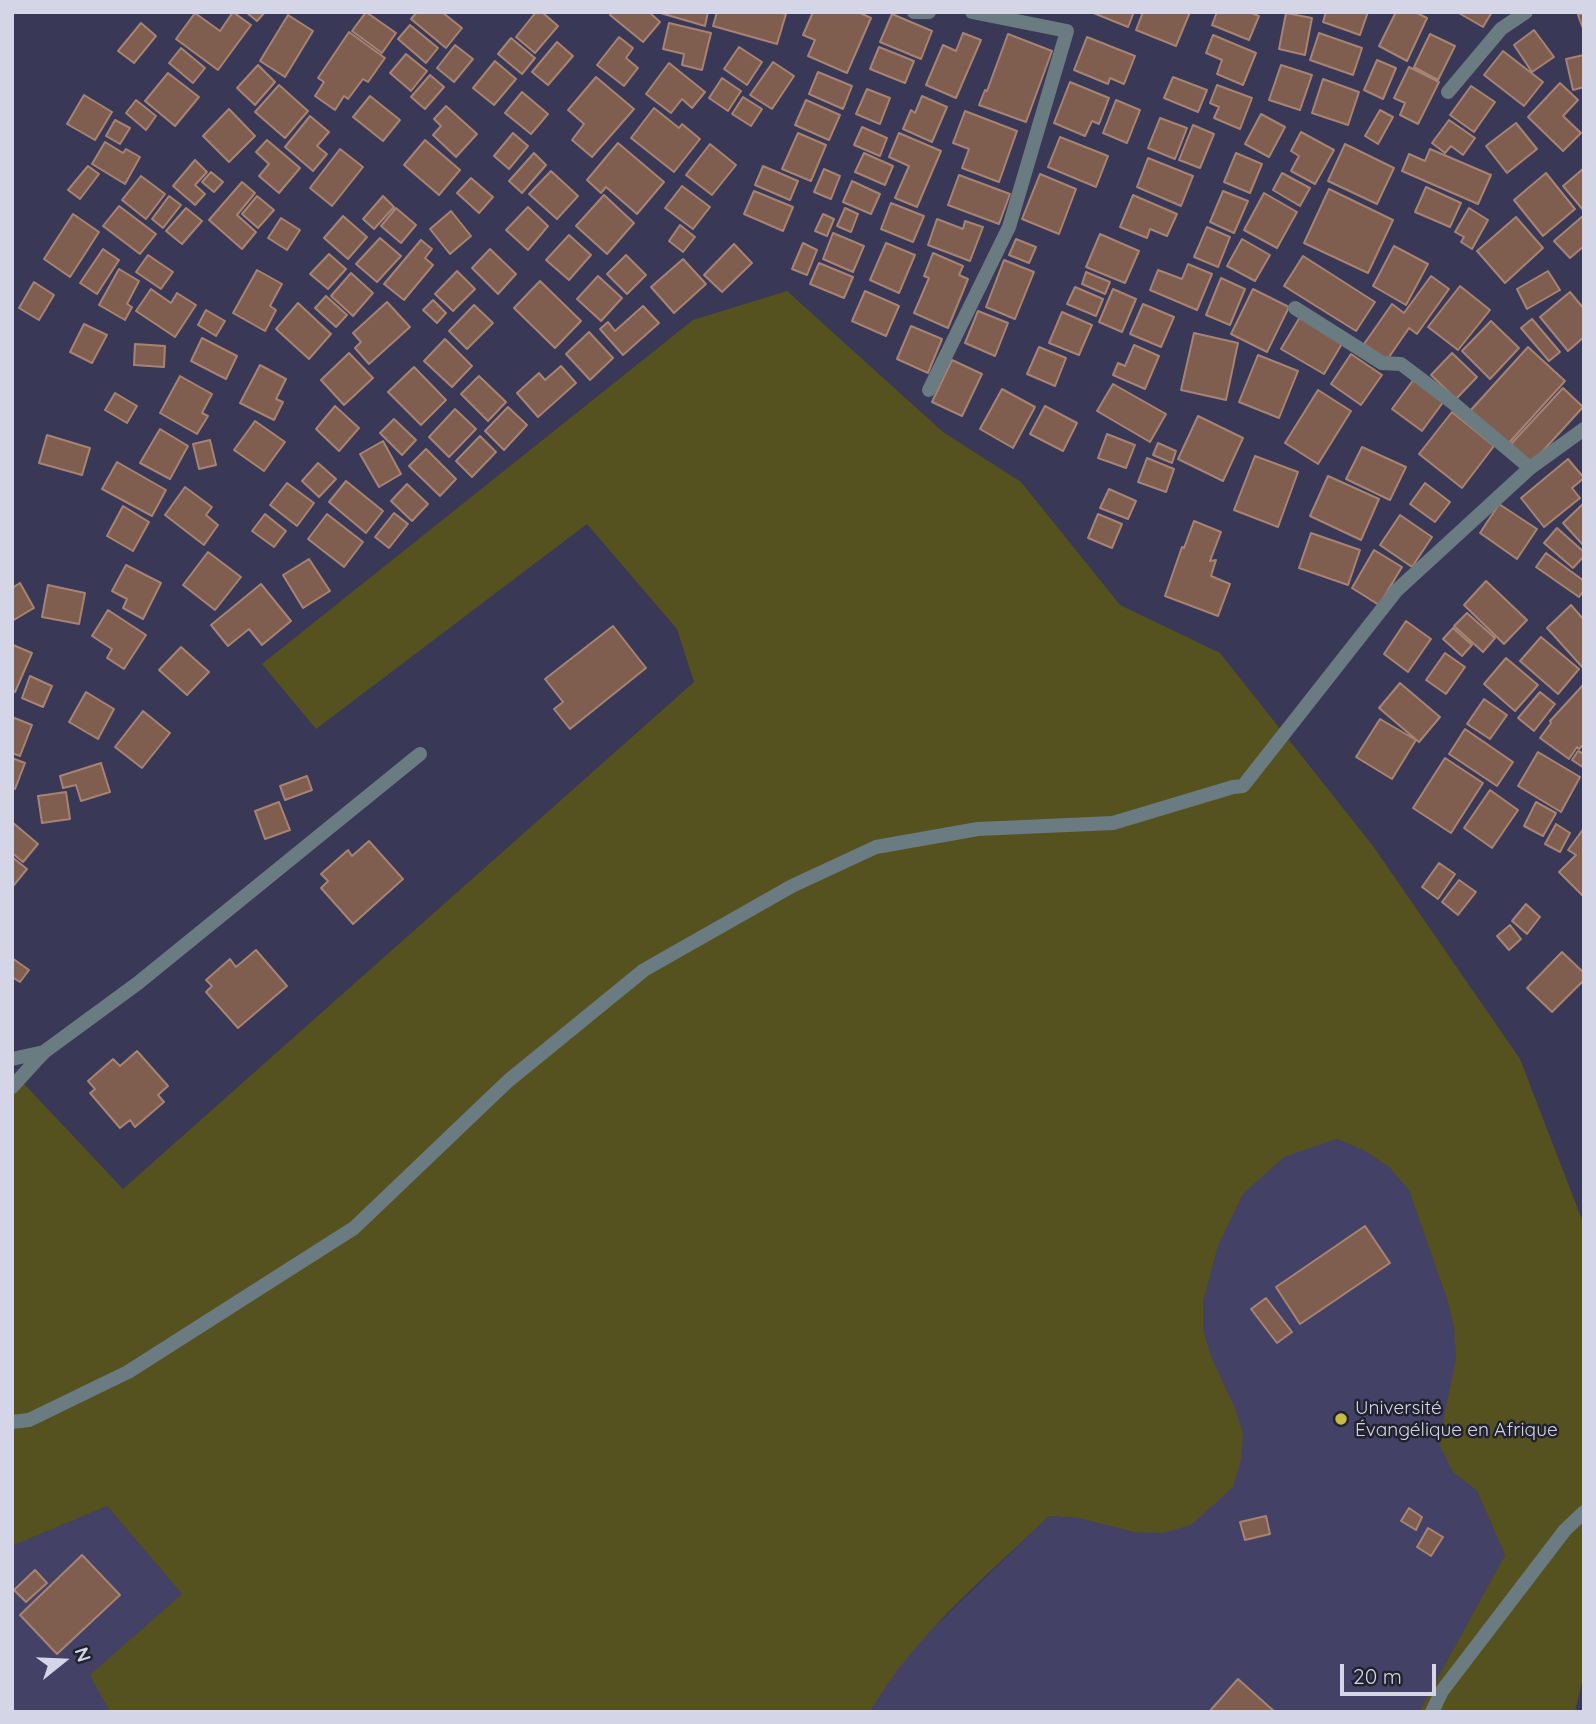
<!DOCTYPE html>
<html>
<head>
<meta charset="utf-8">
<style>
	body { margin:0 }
	#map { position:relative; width:1596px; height:1724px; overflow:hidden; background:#393856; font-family:Quicksand,sans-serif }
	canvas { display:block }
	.frame { position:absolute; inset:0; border:14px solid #d4d5e7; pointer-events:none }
	.north { position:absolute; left:28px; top:1626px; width:70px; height:70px; -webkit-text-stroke:5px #22222f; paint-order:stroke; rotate:72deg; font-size:19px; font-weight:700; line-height:28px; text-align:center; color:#d4d5e7 }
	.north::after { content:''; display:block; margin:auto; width:24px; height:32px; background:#d4d5e7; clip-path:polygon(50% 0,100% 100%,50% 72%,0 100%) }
	.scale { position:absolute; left:1340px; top:1664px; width:96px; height:32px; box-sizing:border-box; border:4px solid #d4d5e7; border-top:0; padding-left:9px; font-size:21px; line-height:24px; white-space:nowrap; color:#d4d5e7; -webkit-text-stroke:5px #22222f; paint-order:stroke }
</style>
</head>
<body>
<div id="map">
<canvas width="1596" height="1724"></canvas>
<div class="frame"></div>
<div class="north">N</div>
<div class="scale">20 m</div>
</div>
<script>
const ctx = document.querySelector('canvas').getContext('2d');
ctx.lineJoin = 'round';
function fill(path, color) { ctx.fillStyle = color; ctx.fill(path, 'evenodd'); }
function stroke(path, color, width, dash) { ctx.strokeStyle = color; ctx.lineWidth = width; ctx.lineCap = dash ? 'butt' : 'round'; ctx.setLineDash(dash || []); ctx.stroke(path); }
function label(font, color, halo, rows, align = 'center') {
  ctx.font = font + ' Quicksand,sans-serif'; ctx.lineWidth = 5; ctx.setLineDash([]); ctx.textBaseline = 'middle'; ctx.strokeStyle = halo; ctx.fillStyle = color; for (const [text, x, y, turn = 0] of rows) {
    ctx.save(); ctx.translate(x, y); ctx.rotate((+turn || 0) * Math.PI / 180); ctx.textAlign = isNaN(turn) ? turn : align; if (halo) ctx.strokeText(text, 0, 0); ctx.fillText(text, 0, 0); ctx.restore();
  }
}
const built = new Path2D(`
	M1337,1139L1365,1151L1389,1167L1409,1189L1447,1299L1454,1328L1456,1358L1453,1472L1477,1491L1505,1555L1419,1712H870L882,1691L915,1646L1049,1516L1078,1518L1134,1532L1234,1406L1211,1356L1203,1329V1302L1218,1246L1243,1194L1284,1156Z
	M107,1506L182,1594L91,1675L110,1712H12V1546Z`);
const green = new Path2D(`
	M787,291L943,432L1021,482L1120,605L1220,653L1373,846L1520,1059L1584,1225V1673L1575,1712H1419L1505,1555L1477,1491L1453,1472L1439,1444L1456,1358L1454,1328L1447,1299L1409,1190L1389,1167L1365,1151L1337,1139L1284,1157L1243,1194L1218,1246L1203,1302V1329L1211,1356L1234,1406L1243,1433L1241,1460L1233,1487L1191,1525L1163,1533L1134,1532L1078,1518L1049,1516C986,1577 914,1635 870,1712H110L90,1675L182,1594L107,1506L12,1546V1071L123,1189L694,682L677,629L587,524L316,729L262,664L693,320Z`);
const building = new Path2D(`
	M233,12L251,25L218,70L176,39L195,13L220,31Z
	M246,12H265L257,21Z
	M366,12L396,33L382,53L352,31Z
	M417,12H442L462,28L446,48L411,19Z
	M536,12H542L558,26L535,53L516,37Z
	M612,12H649L660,22L643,42L610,15Z
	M657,12H708L705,26Z
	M717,12H778L786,14L777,44L713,26Z
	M813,12H858L871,18L847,73L808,56L815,40L803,35Z
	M1091,12H1134L1128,27Z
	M1143,12H1190L1176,46L1136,30Z
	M1217,12H1249L1259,16L1249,40L1212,25Z
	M1326,12H1368L1360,35L1323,22Z
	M1396,12H1415L1427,18L1407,61L1379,46Z
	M1457,12H1492L1483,27Z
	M1286,13L1312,18L1305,55L1279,49Z
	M1584,13V31L1578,15Z
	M892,14L932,31L921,59L880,42Z
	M288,15L313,31L285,77L260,61Z
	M141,23L156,36L134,63L118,51Z
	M669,23L711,33L702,70L682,65L684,54L663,49Z
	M410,25L438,48L426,63L398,39Z
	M1534,30L1554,57L1532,72L1514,45Z
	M349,32L385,58L368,82L363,79L348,99L344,96L335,110L315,96L324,82L318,78Z
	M963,33L981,40L956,98L926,85L943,45L956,51Z
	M1319,33L1362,48L1353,75L1310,60Z
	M1008,34L1052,51L1026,122L979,105L985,90L987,91Z
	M1430,34L1455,46L1438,80L1414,67Z
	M1213,35L1256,53L1243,85L1217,74L1222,60L1206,53Z
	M619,37L633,48L626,58L638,68L624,86L597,65Z
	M1087,37L1135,56L1124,84L1110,78L1108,84L1074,70Z
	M511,38L535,58L522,74L498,54Z
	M557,42L573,56L548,85L532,72Z
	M455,45L473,59L454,82L437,68Z
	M739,47L762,62L747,85L724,69Z
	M879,47L914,61L905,83L870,69Z
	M181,48L205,68L193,83L169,63Z
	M1503,51L1543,82L1524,106L1484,75Z
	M406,54L427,71L411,91L390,73Z
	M1584,55V87L1573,90L1566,59Z
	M1377,60L1396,68L1383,99L1364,90Z
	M495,61L516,79L494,105L473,88Z
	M773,62L794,76L772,109L750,95Z
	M669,63L705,92L692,108L682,99L671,113L646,94Z
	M258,65L275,82L255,105L237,88Z
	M1281,65L1312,75L1300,110L1269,100Z
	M1409,67L1439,82L1418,124L1400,115L1405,103L1394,98Z
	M818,72L852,86L843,109L809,94Z
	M168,73L199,97L175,126L145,101Z
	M430,75L444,87L425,109L411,97Z
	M596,77L634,109L592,157L572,140L584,124L568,110Z
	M1173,77L1207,90L1198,112L1164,98Z
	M722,78L741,91L728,111L709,98Z
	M1323,79L1359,92L1348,125L1312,113Z
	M1070,82L1109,98L1099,124L1092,121L1085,136L1054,123Z
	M1560,83L1578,100L1563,116L1581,133L1563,151L1528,117Z
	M279,85L308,111L285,138L255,112Z
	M1217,85L1252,98L1240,129L1214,118L1219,107L1210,103Z
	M1471,86L1495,102L1474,132L1450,115Z
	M867,89L890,98L880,124L856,114Z
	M522,92L548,114L531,134L505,113Z
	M84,95L112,112L95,140L67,124Z
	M370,96L400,120L383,141L353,117Z
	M922,96L947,107L932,142L903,129L911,110L915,113Z
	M743,97L762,109L751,126L732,114Z
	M136,100L156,116L146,130L126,113Z
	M806,100L840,115L829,140L795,125Z
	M1116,100L1140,110L1127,143L1103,133Z
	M446,106L477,134L456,157L433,135L441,126L434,119Z
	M654,108L679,128L682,124L700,139L674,172L631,138Z
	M229,109L255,136L229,162L203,136Z
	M1380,110L1393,117L1378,144L1365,136Z
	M965,111L1017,131L999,182L962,168L969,149L953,143Z
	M1261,114L1285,127L1269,157L1245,144Z
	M310,116L329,132L317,146L327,154L313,171L285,147Z
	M1160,118L1187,128L1175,159L1148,148Z
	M115,120L130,128L120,144L106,136Z
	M1449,120L1475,138L1463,155L1451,146L1445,153L1432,143Z
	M1516,123L1537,149L1507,173L1486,146Z
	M1193,125L1214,134L1200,168L1179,160Z
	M862,127L887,138L880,156L854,145Z
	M1301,132L1334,150L1315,184L1291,171L1299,156L1291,151Z
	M513,133L528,146L509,169L494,156Z
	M798,133L826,145L811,181L782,169Z
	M899,133L941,151L917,207L895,198L909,166L889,157Z
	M1060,137L1108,156L1096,187L1048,167Z
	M267,140L300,168L279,193L259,176L269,164L256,152Z
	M425,140L460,170L439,195L404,165Z
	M105,142L123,153L126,149L140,157L125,184L92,164Z
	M618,143L664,182L637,214L606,187L601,193L587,180Z
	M710,144L736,165L712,195L686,175Z
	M1345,144L1394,168L1377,204L1328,181Z
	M340,149L363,167L332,206L310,188Z
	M1430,149L1491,175L1478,204L1402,171L1409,154L1425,161Z
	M534,153L546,165L522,193L509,181Z
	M864,153L893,166L885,185L855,172Z
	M1236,153L1262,164L1250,193L1224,182Z
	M1148,158L1193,176L1181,206L1137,187Z
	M195,160L207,172L195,185L205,194L195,205L173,186Z
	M88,166L99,174L80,199L68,190Z
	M763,166L798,181L790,200L755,185Z
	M1584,168V211L1563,186Z
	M824,169L840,176L831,199L814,192Z
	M551,171L578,196L557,219L529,194Z
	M211,172L223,182L214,192L202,182Z
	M1282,173L1310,188L1300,206L1273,190Z
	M1546,173L1575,209L1543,236L1514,200Z
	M1040,174L1076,189L1059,234L1022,219Z
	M959,175L1010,194L999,224L948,205Z
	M141,176L165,194L146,219L122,200Z
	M471,178L493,197L479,213L457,193Z
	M852,181L880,194L871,214L843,202Z
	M242,182L255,193L237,215L256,232L242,249L209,220Z
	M682,186L710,207L693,229L665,208Z
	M1426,187L1461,203L1450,227L1415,212Z
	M1329,189L1393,220L1368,273L1304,243Z
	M754,191L793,207L783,231L744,214Z
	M1223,191L1248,201L1234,233L1210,222Z
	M1264,193L1297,212L1277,248L1244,230Z
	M604,195L634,223L607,254L576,226Z
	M1133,195L1177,214L1167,236L1150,229L1147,238L1120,227Z
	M169,196L181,205L163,228L152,219Z
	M257,196L274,210L258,228L242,214Z
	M383,196L394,207L374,229L363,219Z
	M891,203L924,216L913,242L881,229Z
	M119,206L156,234L140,254L103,226Z
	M528,207L548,226L528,250L506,230Z
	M186,208L202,221L182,244L166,231Z
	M396,208L416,225L401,243L381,226Z
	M845,208L858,214L851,232L837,226Z
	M1469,208L1488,220L1472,249L1461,242L1464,237L1455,232Z
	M451,211L471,236L450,254L430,229Z
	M73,214L99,232L70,277L44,259Z
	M823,214L834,219L827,236L815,231Z
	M1584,215V246L1570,258L1554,241Z
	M343,216L367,237L348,259L324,238Z
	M1516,217L1543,248L1505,283L1477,251Z
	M281,218L300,230L287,250L268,238Z
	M937,219L963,229L965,221L983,227L970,261L928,245Z
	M680,225L695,237L683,252L669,241Z
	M1207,227L1230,237L1218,267L1194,257Z
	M833,233L864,246L853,272L823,259Z
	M1100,234L1139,251L1125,283L1086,267Z
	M569,235L591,255L569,280L546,260Z
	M380,238L401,256L377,282L356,264Z
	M1016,239L1036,247L1029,263L1009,255Z
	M1242,239L1270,255L1255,281L1227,266Z
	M421,240L432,249L425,258L433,265L404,300L384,284Z
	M803,243L817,250L807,275L792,269Z
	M886,243L915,255L899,293L870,280Z
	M734,244L752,263L722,292L704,275Z
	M1394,246L1428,264L1406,305L1373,286Z
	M103,249L119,260L97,294L80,283Z
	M490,249L516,274L498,294L472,268Z
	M933,253L963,266L959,275L968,279L948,328L914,313L929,278L924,276Z
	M329,254L346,269L328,289L310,274Z
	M148,255L173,272L161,289L136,272Z
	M626,255L646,275L627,294L607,274Z
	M1303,256L1375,302L1356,331L1284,286Z
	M683,259L706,284L674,313L651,287Z
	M1004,260L1034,272L1015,319L986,307Z
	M819,263L853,277L844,298L810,284Z
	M1188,264L1212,274L1197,310L1150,290L1158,270L1182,279Z
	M119,269L139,281L127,304L132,307L125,320L99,305Z
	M257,270L282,284L270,306L276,310L265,331L233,313Z
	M457,271L475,289L453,311L435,294Z
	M1548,271L1560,290L1527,309L1517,289Z
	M1086,272L1110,282L1105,294L1082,284Z
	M351,273L373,293L353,316L331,296Z
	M598,276L622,298L601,321L577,299Z
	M1431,276L1449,289L1417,334L1409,328L1387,360L1364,344L1392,304L1404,313Z
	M1221,278L1245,289L1230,325L1206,315Z
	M540,281L581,321L555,348L514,308Z
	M34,282L54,295L39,320L19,308Z
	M1460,286L1490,310L1458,350L1428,327Z
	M1075,287L1103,299L1096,316L1067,304Z
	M151,289L171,303L177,293L196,305L175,337L136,311Z
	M1113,289L1136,299L1122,332L1099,322Z
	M1253,289L1289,307L1267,352L1231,334Z
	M865,291L899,306L886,336L852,321Z
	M1570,292L1584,309V337L1568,351L1540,317Z
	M326,296L347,315L336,327L315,308Z
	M433,300L446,313L437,323L423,310Z
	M387,302L410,327L369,364L355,348L361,342L353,333Z
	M298,303L331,334L309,359L276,329Z
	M1143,304L1174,317L1161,347L1130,334Z
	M474,305L493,323L467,349L449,331Z
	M643,306L659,323L623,355L600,329L608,322L615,331Z
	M206,310L225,321L216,336L198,325Z
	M978,311L1008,323L995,356L965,343Z
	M1062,312L1092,325L1079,355L1049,343Z
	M1300,317L1343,342L1324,374L1281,349Z
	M1532,319L1560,352L1549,361L1521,328Z
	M1491,321L1519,348L1490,379L1462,351Z
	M84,324L107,335L92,363L70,352Z
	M911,326L942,339L928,373L897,359Z
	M589,332L613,358L590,380L566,354Z
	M1194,333L1238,343L1226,400L1181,390Z
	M202,338L237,356L226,379L191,361Z
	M445,339L472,366L452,387L424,361Z
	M135,344L165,346L164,367L134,365Z
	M1134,345L1159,356L1145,389L1113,375L1118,363L1125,366Z
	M1039,347L1066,358L1055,386L1027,374Z
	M1528,347L1565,381L1507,445L1470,411Z
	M349,353L373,378L344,405L321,380Z
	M1452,353L1477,377L1456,399L1431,375Z
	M1351,354L1382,375L1361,405L1331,384Z
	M1258,355L1298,371L1279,418L1239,402Z
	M952,360L982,374L962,416L932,402Z
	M260,365L286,379L276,399L283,402L274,420L240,403Z
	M561,366L576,383L538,417L517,393L539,373L545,380Z
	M414,367L446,400L421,425L388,392Z
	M180,376L212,394L202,413L208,416L197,434L160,413Z
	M479,376L506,402L488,421L461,394Z
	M1414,379L1444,401L1422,431L1392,409Z
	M1113,384L1166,414L1150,442L1097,411Z
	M1563,388L1583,407L1531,464L1511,444Z
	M1002,389L1035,407L1013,448L980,429Z
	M1318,390L1351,411L1318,464L1285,443Z
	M115,393L137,406L127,423L105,410Z
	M335,406L359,428L339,451L316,429Z
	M1045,406L1077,423L1063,451L1030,434Z
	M508,407L527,425L504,450L485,431Z
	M455,409L476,429L449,457L429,437Z
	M1452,412L1494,446L1462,488L1419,454Z
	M1198,416L1243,438L1223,481L1178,459Z
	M394,419L416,440L402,455L380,433Z
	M255,421L285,442L264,471L234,450Z
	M160,429L188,446L170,479L140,463Z
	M1107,434L1135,445L1126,468L1098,458Z
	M47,435L90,448L82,475L39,463Z
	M480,436L496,452L472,477L456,461Z
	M210,440L216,465L199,469L193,444Z
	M383,441L401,474L379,487L360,454Z
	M1158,443L1176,451L1172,463L1153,455Z
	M1362,447L1406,467L1390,500L1346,479Z
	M426,449L456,479L440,496L409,466Z
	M1255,456L1298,472L1278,527L1234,510Z
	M1147,458L1174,469L1166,492L1138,482Z
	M1568,459L1584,478L1572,488L1580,498L1544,527L1521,498Z
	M117,462L166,490L152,516L102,489Z
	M318,463L336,479L319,497L302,481Z
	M1328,476L1379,499L1361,540L1310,516Z
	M346,481L383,511L366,533L329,502Z
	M287,483L314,503L297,526L270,505Z
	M1425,483L1450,502L1435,522L1410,504Z
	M407,484L428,504L412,521L391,501Z
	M185,487L212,507L206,515L218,525L204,545L165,515Z
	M1109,489L1136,501L1128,519L1100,508Z
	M1584,503V546L1563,523Z
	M1499,504L1537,529L1517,559L1480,533Z
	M123,506L149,522L133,551L107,536Z
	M394,513L408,524L389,548L375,537Z
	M265,514L286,531L274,547L252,531Z
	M327,514L363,542L344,567L308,539Z
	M1098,514L1122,524L1112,548L1088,538Z
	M1400,515L1432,537L1412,567L1380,545Z
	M1194,521L1221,532L1210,561L1216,560L1211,576L1230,584L1218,616L1165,596L1182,547L1184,548Z
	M1557,528L1584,552V556L1573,568L1544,543Z
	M1311,533L1360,550L1348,585L1299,568Z
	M1374,550L1402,567L1379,605L1352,588Z
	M208,552L241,577L215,610L183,585Z
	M1546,553L1584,581V590L1579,597L1536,567Z
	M309,559L330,591L303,608L283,575Z
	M126,565L161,583L143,619L123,608L127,599L112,591Z
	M1486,581L1527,620L1504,644L1464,605Z
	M20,583L34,608L12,621V588Z
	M261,584L291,621L262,645L249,629L228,646L211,625Z
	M48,585L85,593L79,624L42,617Z
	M1571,605L1584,620V669L1547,628Z
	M108,610L146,635L124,669L107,658L112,649L92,636Z
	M1467,613L1495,638L1483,652L1454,626Z
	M1406,621L1431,639L1408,672L1384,654Z
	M613,626L646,668L570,729L554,709L563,702L545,679Z
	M1453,628L1472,645L1462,656L1443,639Z
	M1541,637L1579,669L1558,694L1520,661Z
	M13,645L32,653L15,692L12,691Z
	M181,647L209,672L187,695L159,670Z
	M1445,653L1465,667L1446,694L1426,680Z
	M1506,658L1538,685L1515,711L1484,684Z
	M30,676L52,686L43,707L22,698Z
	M1400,683L1440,717L1419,742L1379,708Z
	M1584,684V744L1579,749L1577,747L1569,759L1540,738L1551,723L1550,721Z
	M86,692L114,709L98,739L69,722Z
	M1540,692L1555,704L1534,731L1518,718Z
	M1484,699L1507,715L1490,739L1467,724Z
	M143,711L170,733L142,768L115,747Z
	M12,717L32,725L20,756L12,753Z
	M1380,719L1416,740L1392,779L1356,757Z
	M1465,729L1513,762L1497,786L1449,754Z
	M1578,751L1584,754V768L1572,760Z
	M1538,752L1580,777L1561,812L1518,786Z
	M12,758L25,763L15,789L12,787Z
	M1445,758L1483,783L1451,833L1413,808Z
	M101,763L110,792L81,801L76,785L63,788L60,776Z
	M307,776L312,790L285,800L280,786Z
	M1490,790L1518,810L1492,848L1464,828Z
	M66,792L70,819L42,823L38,796Z
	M279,802L290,830L265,839L255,811Z
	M1536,802L1556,813L1543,836L1524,826Z
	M12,822L38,844L23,862L12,853Z
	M1556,824L1570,833L1560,852L1545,844Z
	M1584,828V897L1559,872L1576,855L1568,850Z
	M369,841L403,879L353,924L321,888L328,881L321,874L348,850L352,856Z
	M12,857L27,869L14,885L12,884Z
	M1439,863L1455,874L1438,899L1422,887Z
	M1459,880L1476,892L1458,915L1442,902Z
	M1526,904L1540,917L1527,934L1512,921Z
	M1510,925L1521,939L1509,950L1497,936Z
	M256,950L287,986L238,1028L206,992L212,986L206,980L230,959L236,967Z
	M1562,952L1584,973V980L1552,1012L1527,988Z
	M12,958L29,970L20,982L12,977Z
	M137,1051L168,1086L158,1095L164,1102L135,1127L130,1120L120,1128L90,1093L95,1089L88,1081L113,1059L120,1066Z
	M1365,1226L1390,1263L1300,1324L1276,1287Z
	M1266,1298L1292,1332L1277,1343L1251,1309Z
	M1409,1508L1422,1517L1416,1530L1401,1521Z
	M1266,1516L1270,1534L1245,1540L1240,1522Z
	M1428,1528L1443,1537L1431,1556L1417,1547Z
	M82,1555L120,1595L57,1654L20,1615Z
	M35,1570L47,1583L26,1602L14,1590Z
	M1238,1679L1275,1712H1209Z`);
const service = new Path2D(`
	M12,1059L44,1052L138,983L420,754
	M1432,1712L1442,1691L1565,1530L1584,1512`);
const minor = new Path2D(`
	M914,12H929
	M1448,92L1501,29L1526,12
	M1295,308L1382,363L1401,364L1453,403L1530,468
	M929,390L1009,227L1067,31L972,12
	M12,1087L44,1052
	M12,1422L29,1420L128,1372L354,1228L508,1081L644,970L792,886L876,847L978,829L1113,823L1233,787L1243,786L1397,590L1530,468L1584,429`);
const markers = [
	[1341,1419,7,"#c6bc3d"]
];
const poiNames = [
	["Université",1355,1408],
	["Évangélique en Afrique",1355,1430]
];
fill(built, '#434266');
fill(green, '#555220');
fill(building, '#7f5e4f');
stroke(building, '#a78373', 2);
stroke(service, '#6a7b82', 14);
stroke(minor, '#6a7b82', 14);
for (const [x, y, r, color] of markers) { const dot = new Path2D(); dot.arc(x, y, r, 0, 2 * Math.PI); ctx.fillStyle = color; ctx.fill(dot); stroke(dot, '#22222f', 2.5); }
label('19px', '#d4d5e7', '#22222f', poiNames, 'left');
</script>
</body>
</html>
